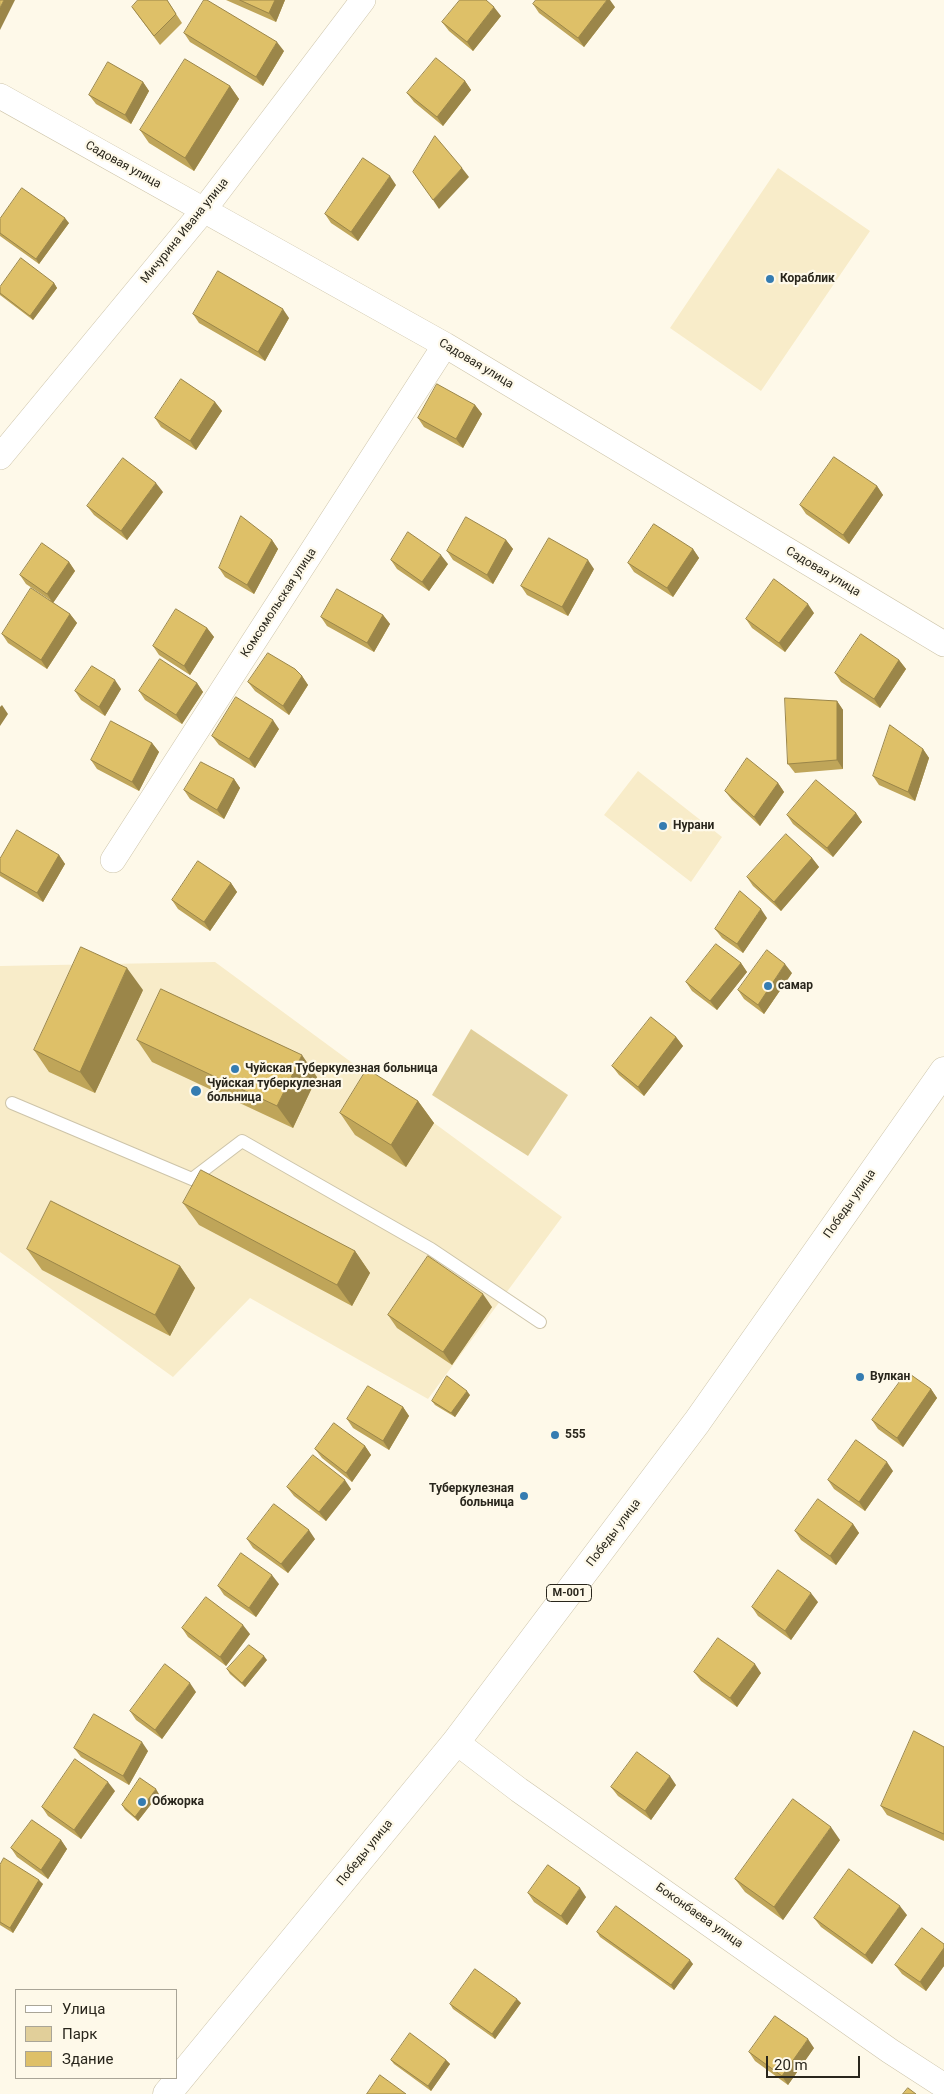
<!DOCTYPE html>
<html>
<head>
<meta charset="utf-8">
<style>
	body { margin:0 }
	#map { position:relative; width:944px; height:2094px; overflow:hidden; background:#fef9e9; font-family:Roboto,sans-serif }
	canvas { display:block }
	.legend { position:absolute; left:15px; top:1989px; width:162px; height:90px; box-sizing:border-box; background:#fef9e9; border:1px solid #a9a597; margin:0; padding:6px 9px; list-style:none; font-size:15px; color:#29261c }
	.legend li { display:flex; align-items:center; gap:10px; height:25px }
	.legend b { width:25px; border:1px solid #a9a597 }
	.scale { position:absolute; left:766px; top:2056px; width:94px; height:22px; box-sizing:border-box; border:2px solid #29261c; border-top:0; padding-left:6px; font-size:15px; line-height:18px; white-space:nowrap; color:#29261c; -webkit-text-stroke:4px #fef9e9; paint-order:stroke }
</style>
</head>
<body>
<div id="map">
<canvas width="944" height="2094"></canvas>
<ul class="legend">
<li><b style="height:6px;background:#fff"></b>Улица</li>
<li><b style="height:14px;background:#e1cf9a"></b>Парк</li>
<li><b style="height:14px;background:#dec068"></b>Здание</li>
</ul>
<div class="scale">20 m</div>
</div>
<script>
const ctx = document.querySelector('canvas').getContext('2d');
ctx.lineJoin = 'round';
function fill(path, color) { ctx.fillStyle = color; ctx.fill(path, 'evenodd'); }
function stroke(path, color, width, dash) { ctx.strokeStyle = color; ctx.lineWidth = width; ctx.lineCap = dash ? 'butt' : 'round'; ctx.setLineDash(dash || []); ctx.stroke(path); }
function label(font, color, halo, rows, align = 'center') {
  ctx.font = font + ' Roboto,sans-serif'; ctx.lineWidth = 4.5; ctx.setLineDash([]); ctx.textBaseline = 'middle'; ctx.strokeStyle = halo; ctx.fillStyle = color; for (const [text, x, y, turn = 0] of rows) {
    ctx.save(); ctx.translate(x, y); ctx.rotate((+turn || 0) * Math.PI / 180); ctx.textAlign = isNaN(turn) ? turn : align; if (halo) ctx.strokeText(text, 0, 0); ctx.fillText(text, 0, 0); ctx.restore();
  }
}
const built = new Path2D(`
	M778,168L870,231L761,391L670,328Z
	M638,771L722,837L691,882L604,815Z
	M215,962L562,1217L428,1399L250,1298L173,1377L0,1252V966Z`);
const green = new Path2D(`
	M471,1029L568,1095L528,1156L432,1095Z`);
const lane = new Path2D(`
	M12,1103L192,1179L242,1141L431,1249L540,1322`);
const street = new Path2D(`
	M0,96L445,345L944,644
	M0,457L203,211L363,0
	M113,860L445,345
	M456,1742L519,1790L890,2051L944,2086`);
const primary = new Path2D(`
	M167,2094L456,1742L697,1422L944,1071`);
const wall = new Path2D(`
	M167,0L182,23L160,45L132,7Z
	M226,0H285L276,22Z
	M533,4L615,7L584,47L539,13Z
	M501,16L473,51L449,31L442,22Z
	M184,33L284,51L263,86L190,42Z
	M465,81L471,90L443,126L414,102L407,93Z
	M143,82L149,91L131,124L96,104L89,95Z
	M230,86L239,99L194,171L149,143L140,130Z
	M396,185L358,241L331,223L325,214Z
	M0,219L69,223L39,264L0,236Z
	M54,283L57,288L33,320L0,295V287Z
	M193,314L289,318L265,361L199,323Z
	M215,402L222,411L196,450L161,427L155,418Z
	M475,405L482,414L463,448L424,427L418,418Z
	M877,486L883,495L849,544L806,514L800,505Z
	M163,492L127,540L94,515L87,506Z
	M272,540L278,549L254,594L225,577L219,568Z
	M506,540L513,549L493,584L453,560L447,551Z
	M693,549L699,558L673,597L634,572L628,563Z
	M391,560L448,564L429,591L397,569Z
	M69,562L75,571L53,603L70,614L77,623L47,669L8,643L2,634L50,600L26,584L20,575Z
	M594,569L568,616L527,595L521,586Z
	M814,613L785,652L752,628L746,619Z
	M383,615L390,624L374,652L327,626L321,617Z
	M207,628L214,637L190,675L159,655L153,646Z
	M899,660L906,669L880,708L841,682L835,673Z
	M302,676L308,685L289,715L255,691L248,682Z
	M197,683L203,692L182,724L145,700L139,691Z
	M121,689L105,716L81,700L75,691Z
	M837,701L843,710V769L795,773L788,764Z
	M279,729L255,768L219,745L212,736Z
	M152,743L159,752L139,791L97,769L91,760Z
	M923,749L929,758L915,801L879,785L873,776Z
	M234,779L240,788L224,819L190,799L184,790Z
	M778,783L784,792L760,826L732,800L725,791Z
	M856,813L862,822L833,857L793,824L787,815Z
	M59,855L65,864L43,902L0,876V859Z
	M812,858L819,867L781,911L753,886L747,877Z
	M231,883L237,892L210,931L178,909L172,900Z
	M767,918L743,953L722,938L715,929Z
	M741,963L747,972L717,1010L692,991L686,982Z
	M792,973L764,1014L744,999L738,990Z
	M143,990L95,1093L49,1072L34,1050Z
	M676,1037L683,1046L644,1096L619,1075L612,1066Z
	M137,1040L317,1077L293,1128L152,1062Z
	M418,1101L434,1123L406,1167L355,1135L340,1113Z
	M183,1203L355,1251L370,1273L352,1306L199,1225Z
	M27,1249L180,1266L195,1288L170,1336L42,1270Z
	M492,1307L452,1365L397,1328L388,1315Z
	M931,1389L937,1398L903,1447L878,1429L872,1420Z
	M470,1395L455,1417L435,1405L432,1401Z
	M403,1407L409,1416L389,1450L353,1428L347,1419Z
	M365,1446L371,1455L352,1482L322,1458L315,1449Z
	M893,1471L865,1511L834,1489L828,1480Z
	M287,1487L351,1489L326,1521L294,1496Z
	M853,1524L859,1533L836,1565L801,1540L795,1531Z
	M247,1539H315L288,1573L253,1548Z
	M279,1584L256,1617L224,1595L218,1586Z
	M818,1602L791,1640L758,1616L752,1607Z
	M182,1628L250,1634L226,1666L188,1637Z
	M267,1660L245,1687L230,1674L227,1669Z
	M694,1672L761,1673L737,1707L701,1681Z
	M196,1692L162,1739L136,1720L130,1711Z
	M944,1747V1841L887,1815L881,1806Z
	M74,1748L148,1751L129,1785L81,1757Z
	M676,1785L651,1820L618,1796L611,1787Z
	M115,1791L81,1839L48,1816L42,1807Z
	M159,1794L138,1821L125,1810L122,1805Z
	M61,1840L67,1849L48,1879L17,1857L11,1848Z
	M840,1840L783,1920L745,1892L735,1879Z
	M0,1865L43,1884L13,1933L0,1925Z
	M528,1893L586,1897L567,1925L534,1902Z
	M907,1915L872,1964L821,1927L814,1918Z
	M597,1932L693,1964L674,1990L600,1937Z
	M944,1944V1966L926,1991L902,1974L895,1965Z
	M521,2003L495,2039L453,2009L450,2004Z
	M814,2048L788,2085L755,2061L749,2052Z
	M391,2060H446L450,2064L431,2091L394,2064Z`);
const shadedWall = new Path2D(`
	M4,0H15L0,30V8Z
	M275,0H285L276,22L269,13Z
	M607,0H610L615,7L584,47L578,38Z
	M494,7L501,16L473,51L467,42Z
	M277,42L284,51L263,86L256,77Z
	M465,81L471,90L443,126L437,117Z
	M143,82L149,91L131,124L125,115Z
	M230,86L239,99L194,171L185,158Z
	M462,168L469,177L439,209L433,200Z
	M390,176L396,185L358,241L351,232Z
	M65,218L69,223L39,264L36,259Z
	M54,283L57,288L33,320L30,316Z
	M283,309L289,318L265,361L258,352Z
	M215,402L222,411L196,450L190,441Z
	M475,405L482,414L463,448L456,439Z
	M156,483L163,492L127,540L121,531Z
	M877,486L883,495L849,544L843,535Z
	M272,540L278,549L254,594L247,585Z
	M506,540L513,549L493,584L487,575Z
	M693,549L699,558L673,597L667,588Z
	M441,555L448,564L429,591L422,582Z
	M588,560L594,569L568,616L562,607Z
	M69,562L75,571L53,603L47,594Z
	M808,604L814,613L785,652L779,643Z
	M70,614L77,623L47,669L41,660Z
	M383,615L390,624L374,652L367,643Z
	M207,628L214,637L190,675L184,666Z
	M899,660L906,669L880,708L874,699Z
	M302,676L308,685L289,715L283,706Z
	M115,680L121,689L105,716L99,707Z
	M197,683L203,692L182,724L176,715Z
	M837,701L843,710V769L837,760Z
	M2,705L8,714L0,726V707Z
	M273,720L279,729L255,768L249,759Z
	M152,743L159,752L139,791L132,782Z
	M923,749L929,758L915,801L908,792Z
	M234,779L240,788L224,819L217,810Z
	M778,783L784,792L760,826L754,817Z
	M856,813L862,822L833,857L827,848Z
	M59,855L65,864L43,902L37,893Z
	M812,858L819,867L781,911L774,902Z
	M231,883L237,892L210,931L204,922Z
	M761,909L767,918L743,953L737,944Z
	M741,963L747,972L717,1010L710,1001Z
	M785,964L792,973L764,1014L758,1005Z
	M127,968L143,990L95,1093L80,1072Z
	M676,1037L683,1046L644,1096L638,1087Z
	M302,1055L317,1077L293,1128L277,1106Z
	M418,1101L434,1123L406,1167L391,1145Z
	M355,1251L370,1273L352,1306L337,1285Z
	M180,1266L195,1288L170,1336L155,1315Z
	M483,1294L492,1307L452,1365L443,1352Z
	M931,1389L937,1398L903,1447L897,1438Z
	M467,1391L470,1395L455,1417L451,1413Z
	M403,1407L409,1416L389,1450L383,1441Z
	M365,1446L371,1455L352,1482L346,1473Z
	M887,1462L893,1471L865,1511L859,1502Z
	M345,1480L351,1489L326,1521L319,1512Z
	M853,1524L859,1533L836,1565L830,1556Z
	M309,1530L315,1539L288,1573L281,1564Z
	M272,1575L279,1584L256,1617L249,1608Z
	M811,1593L818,1602L791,1640L785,1631Z
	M243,1625L250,1634L226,1666L220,1657Z
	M264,1656L267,1660L245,1687L242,1683Z
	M755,1664L761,1673L737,1707L730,1698Z
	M190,1683L196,1692L162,1739L155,1730Z
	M142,1742L148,1751L129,1785L123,1776Z
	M670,1776L676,1785L651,1820L645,1811Z
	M108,1782L115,1791L81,1839L74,1830Z
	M156,1789L159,1794L138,1821L135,1817Z
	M831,1827L840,1840L783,1920L774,1907Z
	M61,1840L67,1849L48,1879L41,1870Z
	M39,1880L43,1884L13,1933L10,1928Z
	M580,1888L586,1897L567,1925L561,1916Z
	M900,1906L907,1915L872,1964L865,1955Z
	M944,1948V1966L926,1991L920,1982Z
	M690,1960L693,1964L674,1990L671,1985Z
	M517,1999L521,2003L495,2039L492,2034Z
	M808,2039L814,2048L788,2085L782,2076Z
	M446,2060L450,2064L431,2091L428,2086Z`);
const building = new Path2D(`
	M0,0H4L0,8Z
	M138,0H167L176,14L154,36L132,7Z
	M204,0H207L277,42L256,77L184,33Z
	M240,0H275L269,13Z
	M460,0H486L494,7L467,42L442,22Z
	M536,0H607L578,38L533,4Z
	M436,58L465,81L437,117L407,93Z
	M185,59L230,86L185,158L140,130Z
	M108,62L143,82L125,115L89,95Z
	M435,136L462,168L433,200L413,172Z
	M363,158L390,176L351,232L325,214Z
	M22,188L65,218L36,259L0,233V219Z
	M21,258L54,283L30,316L0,293V287Z
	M218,271L283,309L258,352L193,314Z
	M181,379L215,402L190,441L155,418Z
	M437,384L475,405L456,439L418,418Z
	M834,457L877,486L843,535L800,505Z
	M123,458L156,483L121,531L87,506Z
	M241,516L272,540L247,585L219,568Z
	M466,517L506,540L487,575L447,551Z
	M654,524L693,549L667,588L628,563Z
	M408,532L441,555L422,582L391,560Z
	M549,538L588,560L562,607L521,586Z
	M42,543L69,562L47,594L20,575Z
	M774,579L808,604L779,643L746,619Z
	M31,588L70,614L41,660L2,634Z
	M337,589L383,615L367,643L321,617Z
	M176,609L207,628L184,666L153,646Z
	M861,634L899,660L874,699L835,673Z
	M268,653L295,669L302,676L283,706L248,682Z
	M160,659L197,683L176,715L139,691Z
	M92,666L115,680L99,707L75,691Z
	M236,697L273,720L249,759L212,736Z
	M785,698L837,701V760L788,764Z
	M111,721L152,743L132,782L91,760Z
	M890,725L923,749L908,792L873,776Z
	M747,758L778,783L754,817L725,791Z
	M201,762L234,779L217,810L184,790Z
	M816,780L856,813L827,848L787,815Z
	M17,830L59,855L37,893L0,872V859Z
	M786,834L812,858L774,902L747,877Z
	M198,861L231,883L204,922L172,900Z
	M740,891L761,909L737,944L715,929Z
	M716,944L741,963L710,1001L686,982Z
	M81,947L127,968L80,1072L34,1050Z
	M767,950L785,964L758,1005L738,990Z
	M161,989L302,1055L277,1106L137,1040Z
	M651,1017L676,1037L638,1087L612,1066Z
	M367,1069L418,1101L391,1145L340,1113Z
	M201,1170L355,1251L337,1285L183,1203Z
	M51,1201L180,1266L155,1315L27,1249Z
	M428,1256L483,1294L443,1352L388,1315Z
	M907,1372L931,1389L897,1438L872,1420Z
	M447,1376L467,1391L451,1413L432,1401Z
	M368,1386L403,1407L383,1441L347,1419Z
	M334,1423L365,1446L346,1473L315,1449Z
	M856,1440L887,1462L859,1502L828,1480Z
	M313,1455L345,1480L319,1512L287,1487Z
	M818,1499L853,1524L830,1556L795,1531Z
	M274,1504L309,1530L281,1564L247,1539Z
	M241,1553L272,1575L249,1608L218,1586Z
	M778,1570L811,1593L785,1631L752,1607Z
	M206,1597L243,1625L220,1657L182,1628Z
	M718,1638L755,1664L730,1698L694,1672Z
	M249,1645L264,1656L242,1683L227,1669Z
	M165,1664L190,1683L155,1730L130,1711Z
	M94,1714L142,1742L123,1776L74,1748Z
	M914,1731L944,1747V1834L881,1806Z
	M637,1752L670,1776L645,1811L611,1787Z
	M75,1759L108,1782L74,1830L42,1807Z
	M140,1778L156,1789L135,1817L122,1805Z
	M793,1799L831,1827L774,1907L735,1879Z
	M32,1820L61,1840L41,1870L11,1848Z
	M4,1858L39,1880L10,1928L0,1922V1865Z
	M548,1865L580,1888L561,1916L528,1893Z
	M849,1869L900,1906L865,1955L814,1918Z
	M616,1906L690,1960L671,1985L597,1932Z
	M922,1928L944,1944V1948L920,1982L895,1965Z
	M475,1969L517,1999L492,2034L450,2004Z
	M775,2016L808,2039L782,2076L749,2052Z
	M410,2033L446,2060L428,2086L391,2060Z
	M380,2075L406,2094H367Z
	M908,2088L916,2094H903Z`);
const markers = [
	[770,279,5,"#357cb1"],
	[663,826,5,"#357cb1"],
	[768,986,5,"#357cb1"],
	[235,1069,5,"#357cb1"],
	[196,1091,6,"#357cb1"],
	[860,1377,5,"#357cb1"],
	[555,1435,5,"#357cb1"],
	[524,1496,5,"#357cb1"],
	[142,1802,5,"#357cb1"]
];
const shields = [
	[569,1593,45]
];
const shieldNames = [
	["М-001",569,1593]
];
const streetNames = [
	["Садовая улица",123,165,29],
	["Мичурина Ивана улица",185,231,-51],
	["Садовая улица",476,364,31],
	["Садовая улица",823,572,31],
	["Комсомольская улица",279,603,-57],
	["Победы улица",850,1204,-55],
	["Победы улица",614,1533,-53],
	["Победы улица",365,1853,-51],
	["Боконбаева улица",699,1916,35]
];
const poiNames = [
	["Кораблик",780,279],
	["Нурани",673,826],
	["самар",778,986],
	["Чуйская Туберкулезная больница",245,1069],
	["Чуйская туберкулезная",207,1084],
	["больница",207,1098],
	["Вулкан",870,1377],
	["555",565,1435],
	["Туберкулезная",514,1489,"right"],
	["больница",514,1503,"right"],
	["Обжорка",152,1802]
];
fill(built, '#f8ecc9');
fill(green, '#e1cf9a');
stroke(lane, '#cdc4a9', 14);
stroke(street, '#cdc4a9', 26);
stroke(primary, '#cdc4a9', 29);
stroke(lane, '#fff', 12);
stroke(street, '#fff', 25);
stroke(primary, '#fff', 28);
fill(wall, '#bfa559');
fill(shadedWall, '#9b8649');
fill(building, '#dec068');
stroke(building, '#9b8649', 1);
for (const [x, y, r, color] of markers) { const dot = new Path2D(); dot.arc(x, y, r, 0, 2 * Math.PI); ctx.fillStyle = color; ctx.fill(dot); stroke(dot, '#fef9e9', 2); }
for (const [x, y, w] of shields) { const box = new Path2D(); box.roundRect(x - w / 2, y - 8.5, w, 17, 4); ctx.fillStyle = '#fef9e9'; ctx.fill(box); stroke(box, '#29261c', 1); }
label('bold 11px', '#29261c', null, shieldNames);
label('12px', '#29261c', '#fef9e9', streetNames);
label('bold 12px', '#29261c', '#fef9e9', poiNames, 'left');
</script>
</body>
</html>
